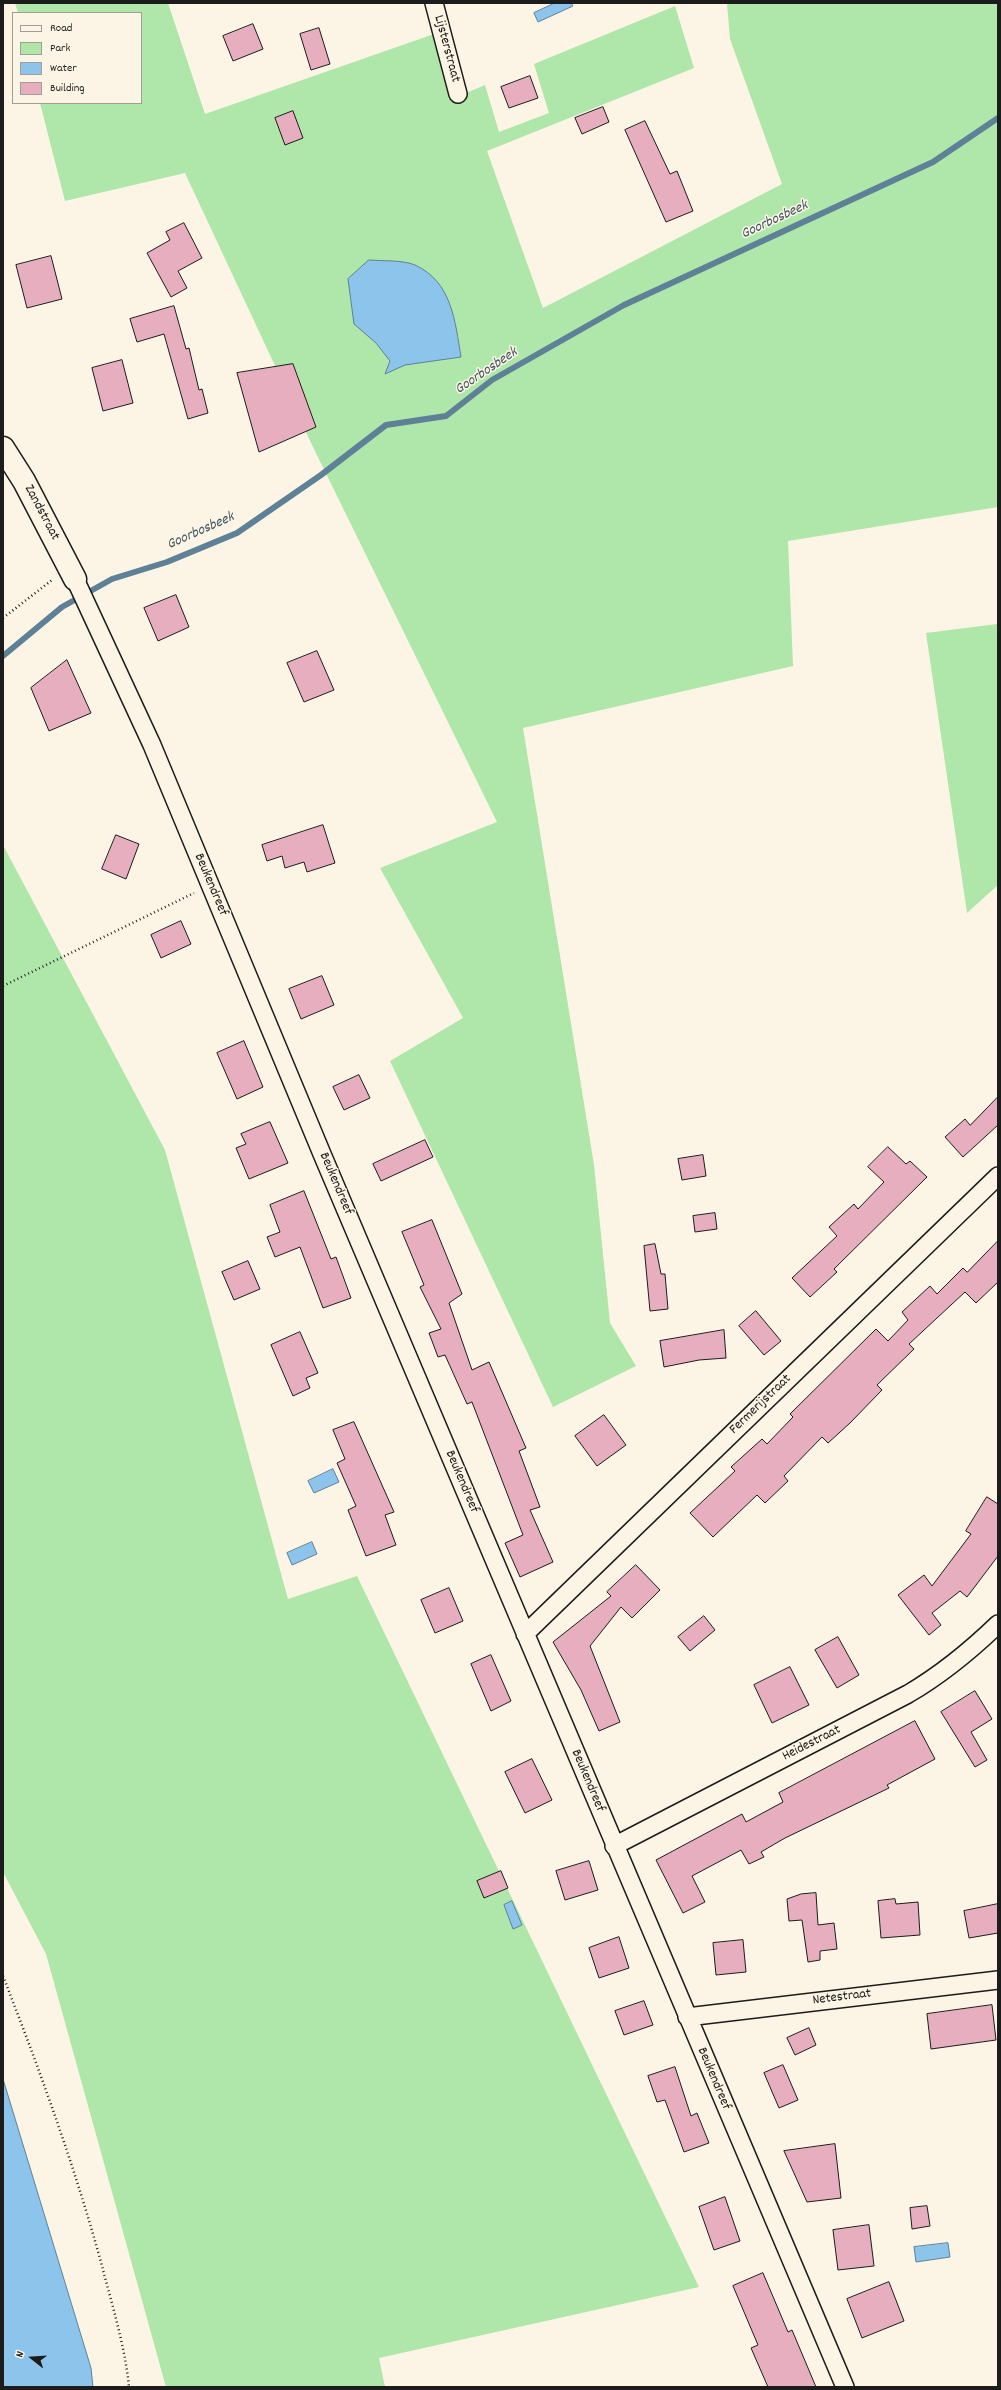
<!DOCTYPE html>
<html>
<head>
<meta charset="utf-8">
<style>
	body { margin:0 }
	#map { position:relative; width:1001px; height:2390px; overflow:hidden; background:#fcf5e5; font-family:Dekko,sans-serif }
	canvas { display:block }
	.frame { position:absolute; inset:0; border:4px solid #1c1c1c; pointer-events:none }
	.legend { position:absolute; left:12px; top:12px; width:130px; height:92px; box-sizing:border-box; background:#fcf5e5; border:1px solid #a29e95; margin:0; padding:5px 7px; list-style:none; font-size:12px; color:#1c1c1c }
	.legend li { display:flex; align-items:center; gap:8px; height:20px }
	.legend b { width:20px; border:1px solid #a29e95 }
	.north { position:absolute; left:12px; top:2338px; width:40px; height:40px; -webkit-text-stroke:3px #fcf5e5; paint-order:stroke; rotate:287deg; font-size:11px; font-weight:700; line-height:16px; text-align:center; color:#1c1c1c }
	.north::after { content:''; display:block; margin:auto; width:14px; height:18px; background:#1c1c1c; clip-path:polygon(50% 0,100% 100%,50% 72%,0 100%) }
</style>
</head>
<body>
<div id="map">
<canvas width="1001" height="2390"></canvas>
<div class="frame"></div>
<ul class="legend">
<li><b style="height:5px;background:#fcf5e5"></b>Road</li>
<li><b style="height:11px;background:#afe6a9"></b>Park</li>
<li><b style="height:11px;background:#8cc4eb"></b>Water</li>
<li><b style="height:11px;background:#e7aec0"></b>Building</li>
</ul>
<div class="north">N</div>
</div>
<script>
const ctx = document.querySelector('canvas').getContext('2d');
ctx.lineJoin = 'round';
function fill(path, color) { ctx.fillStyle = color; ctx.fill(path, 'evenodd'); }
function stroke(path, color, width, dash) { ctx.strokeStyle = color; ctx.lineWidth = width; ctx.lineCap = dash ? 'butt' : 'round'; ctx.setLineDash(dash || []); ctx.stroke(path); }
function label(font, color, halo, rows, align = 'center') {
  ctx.font = font + ' Dekko,sans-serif'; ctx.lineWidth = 3; ctx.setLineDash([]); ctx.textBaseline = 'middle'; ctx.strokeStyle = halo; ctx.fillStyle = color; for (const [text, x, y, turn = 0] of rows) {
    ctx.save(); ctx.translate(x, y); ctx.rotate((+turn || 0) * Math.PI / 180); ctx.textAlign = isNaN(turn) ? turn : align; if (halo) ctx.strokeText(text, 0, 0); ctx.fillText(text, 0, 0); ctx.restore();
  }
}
const green = new Path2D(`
	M15,3H168L205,114L434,34L452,99L485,85L499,132L549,113L534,64L675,6L694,68L487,151L543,308L782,184L730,39L727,3H998V507L788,541L793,666L523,728L594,1165L610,1323L636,1366L553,1407L390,1061L463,1018L380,868L497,822L312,445L185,173L65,201L40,103H141V13H18Z
	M997,624L998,885L967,913L926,633Z
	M3,845L165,1150L288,1599L357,1576L699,2287L379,2358L385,2387H166L46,1954L3,1872Z`);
const water = new Path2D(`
	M555,3H571L573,6L538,22L534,13Z
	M369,260C383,261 403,260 415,265C452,282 455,321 461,357L405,365L385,374L390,361L376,343L354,324L348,279Z
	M333,1469L339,1482L314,1493L308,1481Z
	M312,1542L317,1554L292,1565L287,1553Z
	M512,1901L522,1925L513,1929L504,1905Z
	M3,2079L91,2368L93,2387H3Z
	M948,2243L950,2257L916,2262L914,2247Z`);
const stream = new Path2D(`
	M3,656L62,607L112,579L167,562L237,533L321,475L386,425L446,416L492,380L624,305L933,162L998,118`);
const building = new Path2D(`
	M253,24L263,49L233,61L223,36Z
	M319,28L330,64L311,70L300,34Z
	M530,76L538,98L509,108L501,87Z
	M603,107L609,122L582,134L575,118Z
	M293,111L303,138L285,145L275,118Z
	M645,121L670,174L677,171L693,211L666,222L625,130Z
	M184,223L202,258L178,271L187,288L171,297L147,253L170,240L166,232Z
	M51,256L62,299L27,308L16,265Z
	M174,306L186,349L189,348L199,390L202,389L208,413L188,419L164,334L137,342L130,319Z
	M122,360L133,403L103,411L92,368Z
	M293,364L316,427L259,452L237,373Z
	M176,595L189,627L158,641L144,608Z
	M317,651L334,690L304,702L287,663Z
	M67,660L91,713L49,731L31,688Z
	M323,825L335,863L307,872L304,862L285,868L282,856L267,861L262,845Z
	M116,835L139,844L126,879L102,869Z
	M181,921L191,944L161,958L151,935Z
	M322,976L334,1005L301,1019L289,989Z
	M244,1041L263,1087L237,1099L217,1053Z
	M359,1075L370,1098L344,1110L333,1087Z
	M998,1097V1125L963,1157L945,1137L965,1119L970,1125Z
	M270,1122L288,1163L249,1179L236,1148L246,1144L241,1134Z
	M425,1140L433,1157L381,1181L373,1164Z
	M888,1147L906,1164L910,1161L927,1177L834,1269L837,1272L810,1297L792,1278L837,1236L829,1227L854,1204L858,1209L884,1182L868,1167Z
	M703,1155L706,1176L682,1180L678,1159Z
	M304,1191L331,1259L336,1257L351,1298L323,1308L300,1247L275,1257L267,1237L280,1232L270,1205Z
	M715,1213L717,1229L695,1232L693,1216Z
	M432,1220L462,1294L449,1303L472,1370L489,1362L526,1448L519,1451L540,1507L530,1510L553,1562L520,1577L505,1543L523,1535L472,1402L467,1404L445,1355L438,1357L429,1333L441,1329L420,1287L424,1285L402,1232Z
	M998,1241V1282L976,1303L965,1292L909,1344L914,1349L877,1385L882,1390L850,1423L828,1443L822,1437L784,1476L788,1481L765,1503L757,1495L713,1537L690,1513L735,1471L731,1467L762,1439L767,1444L793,1417L790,1414L876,1329L888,1341L908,1320L902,1312L930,1286L937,1294L963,1268L967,1272Z
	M655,1244L661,1274H665L668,1309L650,1311L644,1246Z
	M248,1261L260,1289L234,1300L222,1272Z
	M756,1311L781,1341L764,1355L739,1326Z
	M724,1330L726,1358L699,1360L664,1367L660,1341Z
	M300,1332L318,1373L306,1378L310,1388L293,1396L271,1345Z
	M604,1415L626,1445L597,1466L575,1436Z
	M354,1422L394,1512L385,1515L396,1545L366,1556L348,1510L356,1506L337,1463L345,1459L333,1430Z
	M987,1497L998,1504V1556L967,1597L960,1591L932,1613L941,1625L929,1635L898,1595L924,1575L932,1586L971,1534L966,1531Z
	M636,1565L660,1590L632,1618L621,1607L590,1646L620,1722L599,1731L581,1690L553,1642L611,1596L607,1592Z
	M449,1588L463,1621L435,1633L421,1600Z
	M704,1616L715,1630L690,1651L678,1637Z
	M838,1637L859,1675L837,1688L815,1650Z
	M491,1655L511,1701L491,1711L471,1664Z
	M790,1667L809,1705L772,1723L754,1685Z
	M975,1691L992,1719L971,1732L987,1760L975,1767L941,1712Z
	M915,1721L935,1759L887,1785L889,1788L785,1838L761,1852L764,1857L749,1864L741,1850L692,1876L705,1902L683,1913L656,1860L742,1814L746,1822L783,1802L779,1793Z
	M532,1759L552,1800L525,1813L505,1772Z
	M589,1861L598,1890L565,1900L556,1871Z
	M501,1871L508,1888L484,1898L477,1881Z
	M816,1893L818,1925L834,1923L837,1949L820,1951V1960L808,1962L802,1920L789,1921L787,1899L801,1894Z
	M895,1899L896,1904L918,1902L920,1935L881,1938L878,1901Z
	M998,1904V1933L969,1938L964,1911Z
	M619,1937L629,1968L599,1978L589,1948Z
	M743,1940L746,1972L716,1975L713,1943Z
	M644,2001L653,2025L624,2035L615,2011Z
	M992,2005L996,2040L931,2049L927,2014Z
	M809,2028L816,2045L795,2055L787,2038Z
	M783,2065L798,2100L779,2108L764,2073Z
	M675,2067L691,2116L697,2113L709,2143L684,2152L665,2100L657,2102L648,2076Z
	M835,2144L841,2198L807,2202L784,2151Z
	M725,2197L740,2241L714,2250L699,2207Z
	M927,2206L930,2226L912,2229L910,2208Z
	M869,2225L874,2266L838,2270L833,2230Z
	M763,2273L788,2332L792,2330L816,2387H768L751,2348L758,2345L733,2286Z
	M889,2282L904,2321L862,2338L847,2299Z`);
const path = new Path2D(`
	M3,618L52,580
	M3,986L194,893
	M3,1976C40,2071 75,2167 102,2266C112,2305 125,2346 129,2387`);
const street = new Path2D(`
	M434,3L458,94
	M75,579L152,745L322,1154L845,2387
	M525,1634L998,1176
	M614,1846L908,1694C942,1674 970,1651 998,1624
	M687,2017L998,1980`);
const secondary = new Path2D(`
	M3,448L24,481L75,579`);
const streetNames = [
	["Lijsterstraat",446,49,75],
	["Zandstraat",41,513,62],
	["Beukendreef",210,885,67],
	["Beukendreef",335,1184,67],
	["Fermerijstraat",761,1405,-44],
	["Beukendreef",461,1482,67],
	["Heidestraat",812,1744,-27],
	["Beukendreef",587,1781,67],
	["Netestraat",842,1998,-7],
	["Beukendreef",713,2079,67]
];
const waterNames = [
	["Goorbosbeek",775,221,-25],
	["Goorbosbeek",487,372,-34],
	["Goorbosbeek",201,532,-24]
];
fill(green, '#afe6a9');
fill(water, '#8cc4eb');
stroke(water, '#5f8198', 1);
stroke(stream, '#5f8198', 6);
fill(building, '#e7aec0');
stroke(building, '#1c1c1c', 1);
stroke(street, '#1c1c1c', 20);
stroke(secondary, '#1c1c1c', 25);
stroke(path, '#1c1c1c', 2.5, [1, 3]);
stroke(street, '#fcf5e5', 17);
stroke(secondary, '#fcf5e5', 22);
label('14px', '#1c1c1c', '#fcf5e5', streetNames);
label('italic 15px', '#435764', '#fcf5e5', waterNames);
</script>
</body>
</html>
